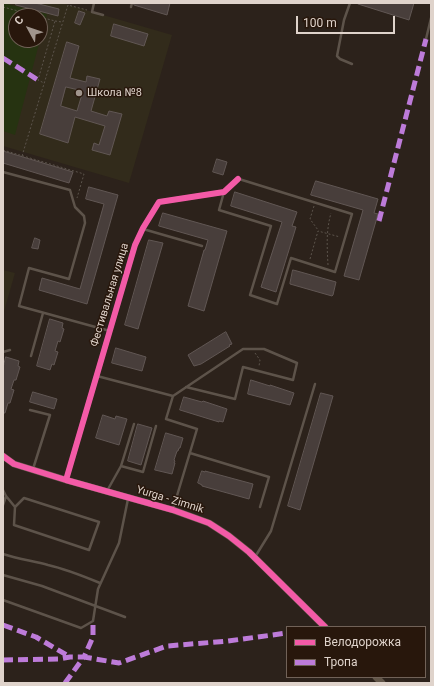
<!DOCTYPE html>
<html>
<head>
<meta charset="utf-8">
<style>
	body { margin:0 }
	#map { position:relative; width:434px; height:686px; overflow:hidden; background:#2c221b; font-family:Roboto,sans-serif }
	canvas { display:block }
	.frame { position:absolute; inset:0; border:4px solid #dfd3cb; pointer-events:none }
	.legend { position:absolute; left:286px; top:626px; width:140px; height:52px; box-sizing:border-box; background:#28170c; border:1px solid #716258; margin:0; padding:5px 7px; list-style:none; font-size:12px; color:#dfd3cb }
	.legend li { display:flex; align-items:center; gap:8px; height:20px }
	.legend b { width:20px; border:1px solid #716258 }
	.north { position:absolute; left:8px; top:8px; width:40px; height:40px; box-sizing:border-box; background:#28170c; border:1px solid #716258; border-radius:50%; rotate:310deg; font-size:11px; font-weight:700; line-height:16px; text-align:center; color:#dfd3cb }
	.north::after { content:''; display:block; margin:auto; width:14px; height:18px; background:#a0958d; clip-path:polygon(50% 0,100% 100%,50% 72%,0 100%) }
	.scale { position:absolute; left:296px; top:16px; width:99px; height:18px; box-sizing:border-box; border:2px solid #dfd3cb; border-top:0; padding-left:5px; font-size:12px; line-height:14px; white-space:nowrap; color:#dfd3cb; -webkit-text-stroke:3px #28170c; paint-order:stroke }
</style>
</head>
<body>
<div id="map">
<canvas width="434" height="686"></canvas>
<div class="frame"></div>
<ul class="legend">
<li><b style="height:5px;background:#f35aa7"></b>Велодорожка</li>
<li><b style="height:5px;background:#bd7bd9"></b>Тропа</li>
</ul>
<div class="north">С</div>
<div class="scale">100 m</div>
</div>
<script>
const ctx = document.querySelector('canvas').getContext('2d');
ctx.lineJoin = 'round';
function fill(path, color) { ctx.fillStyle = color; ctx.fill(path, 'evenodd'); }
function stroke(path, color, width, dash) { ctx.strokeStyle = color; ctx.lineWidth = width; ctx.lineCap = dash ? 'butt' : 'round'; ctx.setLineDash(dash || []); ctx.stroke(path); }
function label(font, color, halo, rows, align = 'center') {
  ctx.font = font + ' Roboto,sans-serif'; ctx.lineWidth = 3; ctx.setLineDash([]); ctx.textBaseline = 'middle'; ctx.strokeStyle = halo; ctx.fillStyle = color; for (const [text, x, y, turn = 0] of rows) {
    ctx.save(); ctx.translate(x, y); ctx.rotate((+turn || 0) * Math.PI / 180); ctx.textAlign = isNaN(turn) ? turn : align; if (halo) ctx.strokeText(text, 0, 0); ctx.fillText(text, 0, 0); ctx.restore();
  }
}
const education = new Path2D(`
	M3,3H62L172,35L129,183L3,146ZM16,16H40V40H16Z
	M3,270L15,273L3,315Z`);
const green = new Path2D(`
	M3,3L47,14L40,39V16H16V40H40L15,135L3,131Z`);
const building = new Path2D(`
	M16,3H35L59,9L58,16L16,5Z
	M135,3H170L167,15L134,5Z
	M358,3H414L409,20L358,4Z
	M79,11L85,13L80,25L75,23Z
	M114,24L148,34L144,46L111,36Z
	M67,42L79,46L70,78L86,82L87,76L100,79L91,111L107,116L109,111L122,114L110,155L92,150L94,143L99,145L105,126L75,117L68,143L40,134ZM66,87L83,91L77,111L61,106Z
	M3,151L73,172L69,183L3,163Z
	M217,159L227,162L223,175L213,172Z
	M316,181L378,199L374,213L378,214L359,280L344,276L363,210L311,195Z
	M89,187L118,195L87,304L39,290L42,278L80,289L104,204L86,199Z
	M235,192L297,212L292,226L296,227L276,292L261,287L282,222L231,206Z
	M163,213L227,231L204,311L188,306L204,250H205L208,240L159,226Z
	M35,238L40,240L38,249L32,248Z
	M149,240L163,243L138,329L125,325Z
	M293,270L297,271L336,282L333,295L332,296L290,284V283Z
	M50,319L63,323L62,328L64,329L60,342L58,341L55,351L58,352L54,365L52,364L50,370L37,366Z
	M226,332L232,344L229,345L230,346L201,364L194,366L188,355L201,347Z
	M116,348L146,357L142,371L112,363Z
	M6,357L19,361L18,366L20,367L16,380H14L11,389L14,390L10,403H8L5,413H3V368Z
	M251,380L270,386V385L294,393L290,405L248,394Z
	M33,392L57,399L54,409L30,402Z
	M321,393L333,396L300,510L288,506Z
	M184,397L202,402L203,401L227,409L223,422L219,421V422L180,410Z
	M103,415L115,419L116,416L127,419L119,445L96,438Z
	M138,424L152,428L141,465L128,461Z
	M166,433L183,438L180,448H179L178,451H177L174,460L175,461L174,463H175L172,474L155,470Z
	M202,471L205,472V471L253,484L249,499L202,486V485L198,483Z`);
const path = new Path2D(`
	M3,7L37,16
	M40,17L55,21L38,80L44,83
	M55,21L62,22
	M3,150L84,174L77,198
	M22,156L68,5L87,10
	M314,206L310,219L318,230
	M310,259L318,231L340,237
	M328,265C327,246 326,231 331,213
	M255,353L260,360L259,366`);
const lane = new Path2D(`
	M94,3L92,12L103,15
	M350,3L344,20L337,56L340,59L352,64
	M131,7L132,3
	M426,39L431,18
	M3,172L70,190L75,207L84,216L85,223L69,279L29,268L19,306L110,331
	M224,192L219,210L271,226L250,295L277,304L291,258L335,272L352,214L239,179
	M143,229L202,246
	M3,352L10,350
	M31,356L43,313
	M97,376L173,396L243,349H264L297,363L293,380L243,367L235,399L186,387
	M30,410L50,415L33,469
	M190,453L269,477L260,507
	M121,466L143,472L156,426
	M3,490L6,496L3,505
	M107,491L121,466L134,424
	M6,496L15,507L14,525L89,550L99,522L24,498L15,507
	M173,509L197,429L166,419L173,396
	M3,554C18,559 33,561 48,565C66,569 83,576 100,583
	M255,557L271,531L315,384
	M3,575L42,586L125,617
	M3,600L81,628L93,621L98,589L119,543L128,499`);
const street = new Path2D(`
	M66,480L135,245L143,228L159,202L224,192L238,179`);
const secondary = new Path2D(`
	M3,456L14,464L66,480L173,510L209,523L229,536L249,552L325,627
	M376,677L382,683`);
const quiet = new Path2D(`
	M3,58L38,80
	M379,221L426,39
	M3,625L36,637L70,657
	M3,660L59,659L70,657H84L93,637V621
	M65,683L84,657L119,663L167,646L228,641L287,633`);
const cycleway = new Path2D(`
	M3,456L14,464L66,480L173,510L209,523L229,536L249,552L325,627
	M66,480L135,245L143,228L159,202L224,192L238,179`);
const markers = [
	[79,93,4,"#a0958d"]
];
const poiNames = [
	["Школа №8",87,93]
];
const streetNames = [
	["Фестивальная улица",110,295,-73],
	["Yurga - Zimnik",170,500,17]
];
fill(education, '#322b1b');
fill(green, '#263311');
fill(building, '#483e3b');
stroke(building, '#615754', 1);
stroke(path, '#5c544c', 1, [2, 2]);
stroke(lane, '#5d534a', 2.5);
stroke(street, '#5d534a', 5);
stroke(secondary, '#615548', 7);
stroke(quiet, '#bd7bd9', 5, [10, 5]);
stroke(cycleway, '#f35aa7', 6);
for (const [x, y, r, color] of markers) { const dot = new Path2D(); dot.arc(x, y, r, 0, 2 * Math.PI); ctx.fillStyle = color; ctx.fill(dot); stroke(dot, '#28170c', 1.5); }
label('11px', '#dfd3cb', '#28170c', poiNames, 'left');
label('11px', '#dfd3cb', '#28170c', streetNames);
</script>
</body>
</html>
